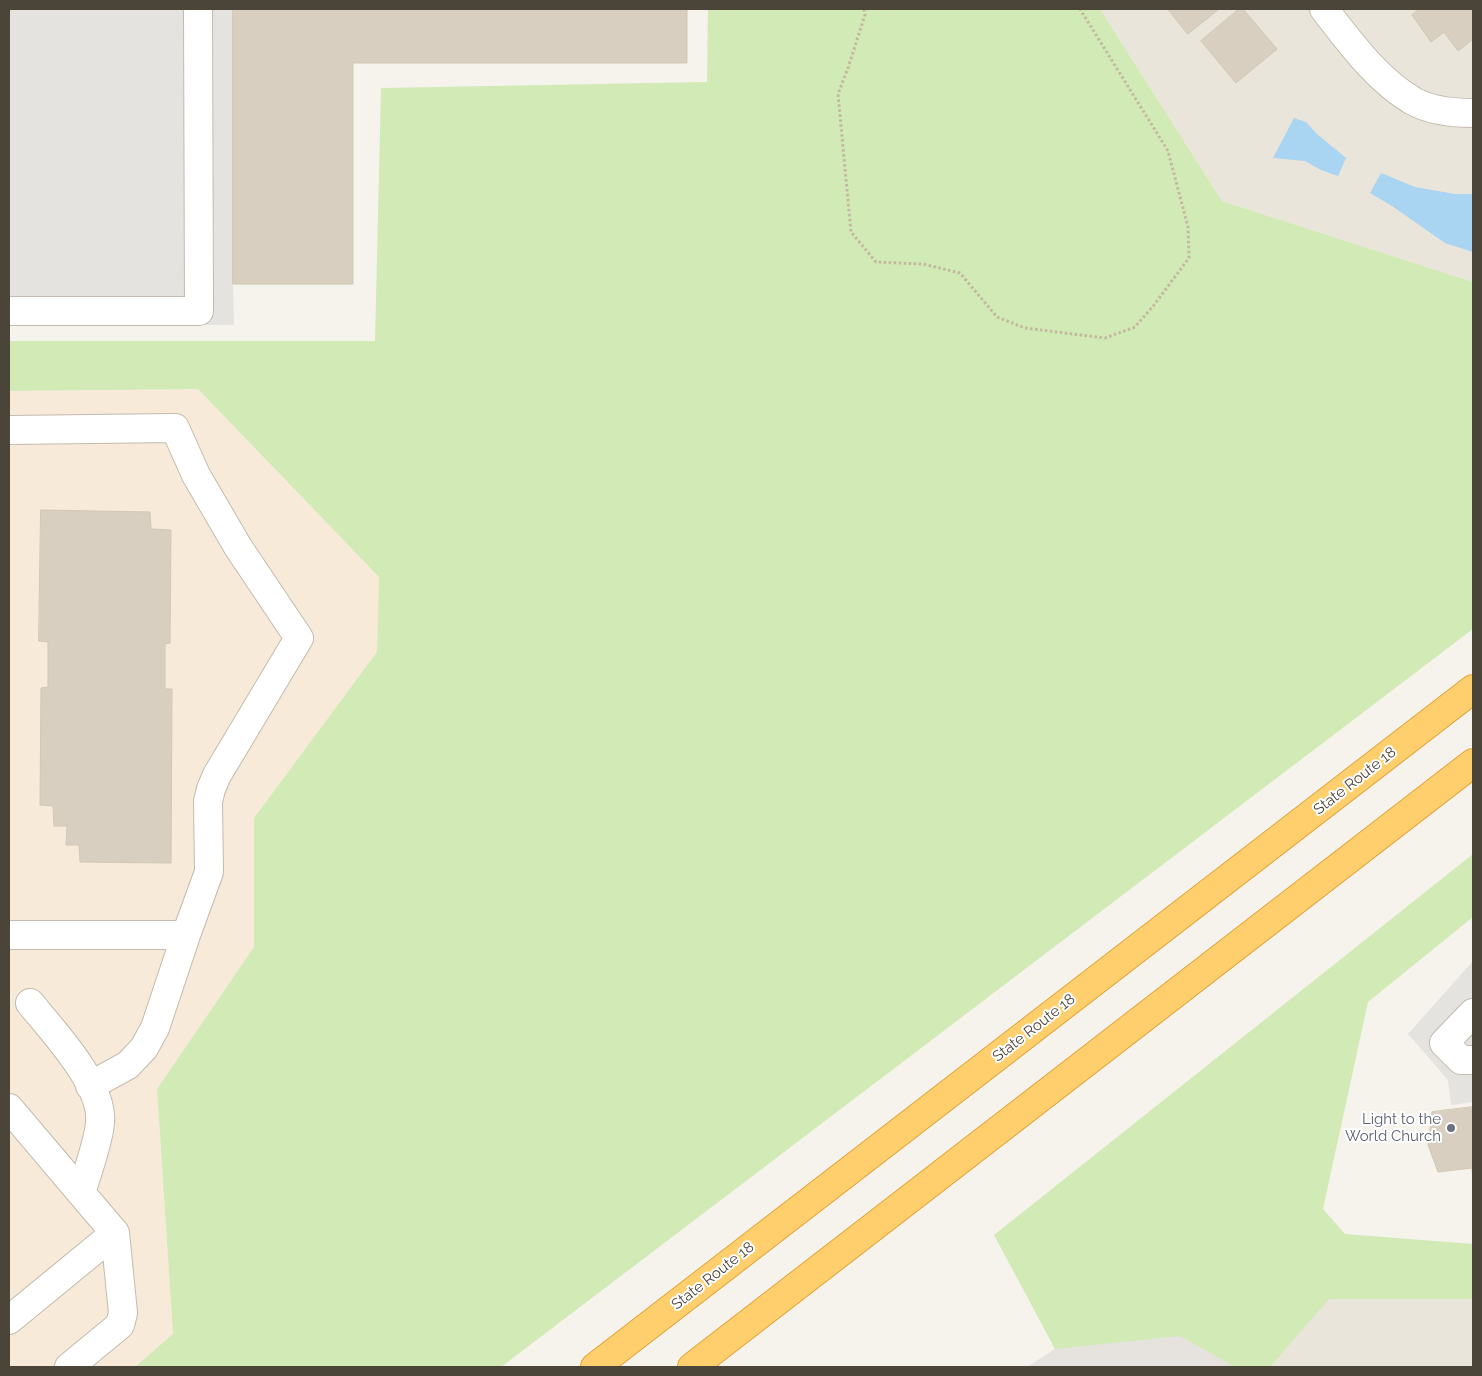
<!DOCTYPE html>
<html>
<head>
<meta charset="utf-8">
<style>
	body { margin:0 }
	#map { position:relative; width:1482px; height:1376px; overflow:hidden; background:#f6f3ec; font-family:Raleway,sans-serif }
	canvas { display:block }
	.frame { position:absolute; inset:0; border:10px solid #4b4439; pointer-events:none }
</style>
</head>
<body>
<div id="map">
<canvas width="1482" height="1376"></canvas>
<div class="frame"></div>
</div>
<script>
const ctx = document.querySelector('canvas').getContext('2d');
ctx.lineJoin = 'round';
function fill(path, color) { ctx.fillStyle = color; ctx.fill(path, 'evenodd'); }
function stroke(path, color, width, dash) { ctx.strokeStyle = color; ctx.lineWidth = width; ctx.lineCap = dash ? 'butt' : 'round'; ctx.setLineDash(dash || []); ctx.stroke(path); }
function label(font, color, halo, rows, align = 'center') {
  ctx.font = font + ' Raleway,sans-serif'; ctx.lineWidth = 4; ctx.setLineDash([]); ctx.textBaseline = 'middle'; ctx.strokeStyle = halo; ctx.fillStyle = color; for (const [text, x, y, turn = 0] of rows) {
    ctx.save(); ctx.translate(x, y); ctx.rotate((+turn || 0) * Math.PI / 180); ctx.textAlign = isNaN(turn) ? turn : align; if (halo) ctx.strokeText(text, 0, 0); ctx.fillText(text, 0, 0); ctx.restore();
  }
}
const residential = new Path2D(`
	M1100,9H1473V282L1222,201Z
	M1253,1299H1473V1367H1257Z`);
const commercial = new Path2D(`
	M198,389L379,577L377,652L254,818V947L157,1089L173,1335L135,1367H9V391Z`);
const industrial = new Path2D(`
	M1136,1297L1257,1367H1027Z`);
const green = new Path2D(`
	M708,9H1100L1222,201L1473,282V629L501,1367H135L173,1334L157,1089L254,947V818L377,652L379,577L198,389L9,391V341H375L381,88L707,82Z
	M1473,854V917L1368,1002L1323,1209L1345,1234L1473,1244V1299H1329L1270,1367H1235L1180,1336L1055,1349L994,1235Z`);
const parking = new Path2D(`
	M9,9H233V284L234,325H9Z
	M1473,961V1102L1451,1105L1448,1080L1408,1034Z`);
const water = new Path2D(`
	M1294,118L1306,122L1317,134L1346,158L1338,176L1321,170L1305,161L1273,158Z
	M1381,173L1415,187L1455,194H1473V252L1445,243L1392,206L1370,193Z`);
const building = new Path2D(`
	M233,9H687V63H353V284H233Z
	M1168,9H1219L1188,34Z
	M1239,9H1243L1277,49L1236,83L1201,41Z
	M1420,9H1473V39L1458,51L1444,32L1431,42L1412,15Z
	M41,510L150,512L151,529L171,530L170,643L165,644V689H172L171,863L80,862L79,845H66L67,826H54L53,806L40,805L41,688L48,687V642L39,641Z
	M1473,1107V1180L1472,1168L1438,1172L1428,1145L1432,1112Z`);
const path = new Path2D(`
	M864,9L865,15L848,68L838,94L851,232L876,262L923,264L960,273L997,317L1025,328L1105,338L1135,327L1154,305L1189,258L1188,227L1168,151L1080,9`);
const minor = new Path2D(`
	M1324,9C1350,42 1376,79 1413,101C1431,111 1453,113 1473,113
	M9,311H199L198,9
	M9,430L175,428L196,475L238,547L299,638L217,775L211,789L208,801L209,872L186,935H9
	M30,1003C53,1031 104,1085 100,1123C98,1144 87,1173 81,1193
	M1473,1013L1444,1043L1461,1060H1473
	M90,1086L128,1065L144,1048L155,1028L186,935
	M9,1108L115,1233L123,1313L120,1325L69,1367
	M9,1320L115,1233`);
const highway = new Path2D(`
	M595,1367L1473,689
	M692,1367L1473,763`);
const markers = [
	[1451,1128,5,"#6b7280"]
];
const streetNames = [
	["State Route 18",1355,781,-38],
	["State Route 18",1034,1028,-38],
	["State Route 18",713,1276,-38]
];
const worshipNames = [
	["Light to the",1441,1119],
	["World Church",1441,1136]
];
fill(residential, '#eae5da');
fill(commercial, '#f7ead8');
fill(industrial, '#e6e2dd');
fill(green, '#d2eab5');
fill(parking, '#e5e3e0');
fill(water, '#a9d4f2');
fill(building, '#d8cfc1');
stroke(building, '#d3c7b4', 1);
stroke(minor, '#c2bbae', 30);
stroke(highway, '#e0a43c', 30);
stroke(path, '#c4b79f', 3, [2.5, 2.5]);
stroke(minor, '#fff', 28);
stroke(highway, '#ffcf6e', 28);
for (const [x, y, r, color] of markers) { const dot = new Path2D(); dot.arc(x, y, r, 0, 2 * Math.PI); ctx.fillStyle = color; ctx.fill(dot); stroke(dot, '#fff', 2); }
label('15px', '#4b4439', '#fff', streetNames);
label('15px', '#5b616d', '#fff', worshipNames, 'right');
</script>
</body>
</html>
